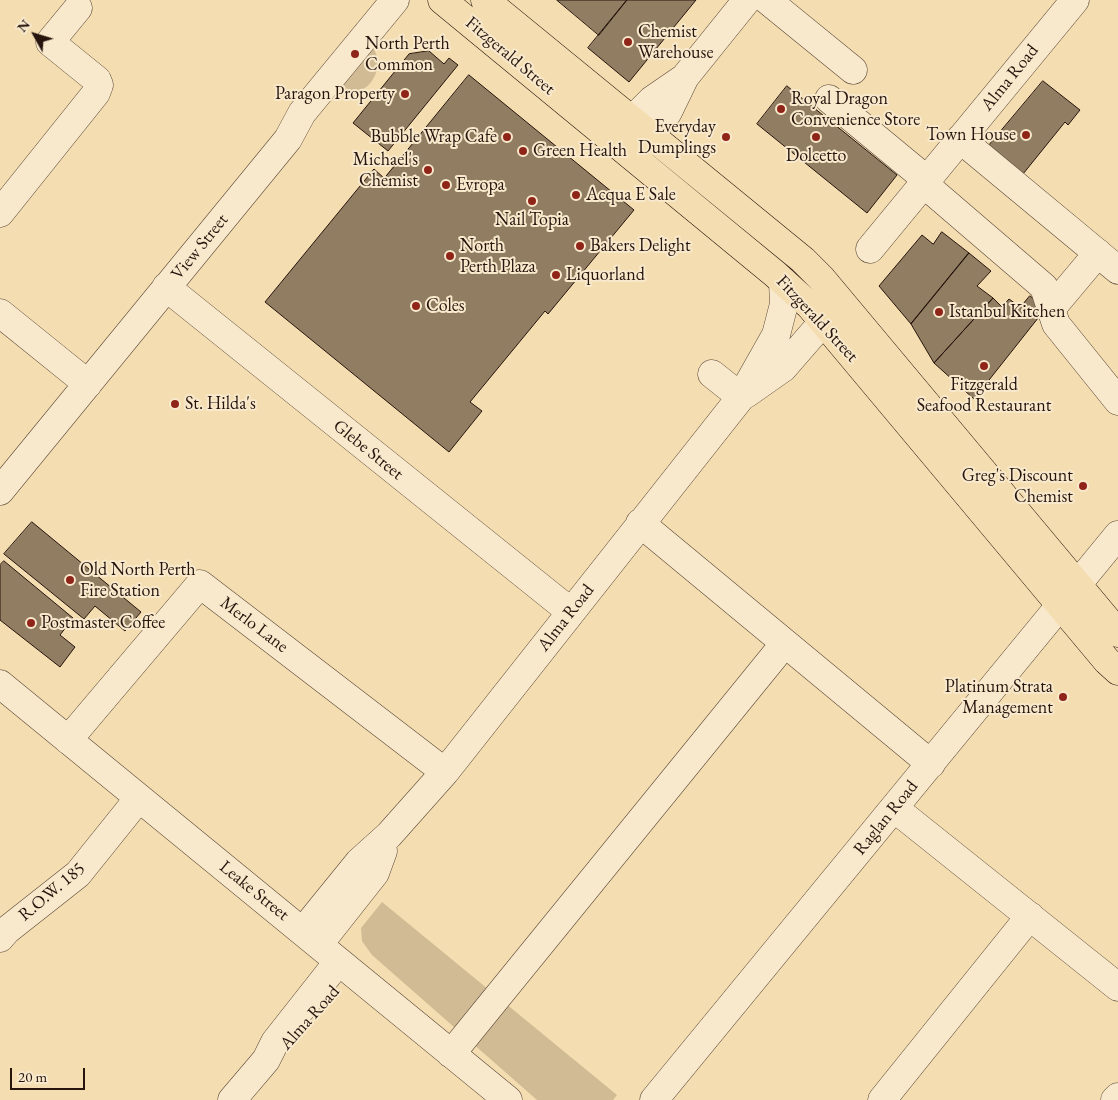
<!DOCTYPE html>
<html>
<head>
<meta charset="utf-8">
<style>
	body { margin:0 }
	#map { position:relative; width:1118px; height:1100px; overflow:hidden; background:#f4ddb0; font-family:"EB Garamond",serif }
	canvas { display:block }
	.north { position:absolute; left:10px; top:10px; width:50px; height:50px; -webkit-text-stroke:4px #f8e9cc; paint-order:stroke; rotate:309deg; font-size:14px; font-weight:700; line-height:20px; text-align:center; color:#26140d }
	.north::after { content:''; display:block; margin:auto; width:18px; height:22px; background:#26140d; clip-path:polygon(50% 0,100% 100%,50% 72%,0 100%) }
	.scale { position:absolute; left:10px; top:1068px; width:75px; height:22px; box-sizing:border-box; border:2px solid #26140d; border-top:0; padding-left:6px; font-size:15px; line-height:18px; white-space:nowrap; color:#26140d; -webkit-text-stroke:4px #f8e9cc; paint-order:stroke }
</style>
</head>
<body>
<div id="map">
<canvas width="1118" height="1100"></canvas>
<div class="north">N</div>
<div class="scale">20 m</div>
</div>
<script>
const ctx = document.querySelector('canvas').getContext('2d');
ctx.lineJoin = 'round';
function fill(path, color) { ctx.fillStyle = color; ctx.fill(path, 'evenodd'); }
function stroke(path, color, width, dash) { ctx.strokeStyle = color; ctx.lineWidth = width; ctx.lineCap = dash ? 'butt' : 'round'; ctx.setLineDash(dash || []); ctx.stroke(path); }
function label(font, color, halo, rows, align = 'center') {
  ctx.font = font + ' "EB Garamond",serif'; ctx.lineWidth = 4; ctx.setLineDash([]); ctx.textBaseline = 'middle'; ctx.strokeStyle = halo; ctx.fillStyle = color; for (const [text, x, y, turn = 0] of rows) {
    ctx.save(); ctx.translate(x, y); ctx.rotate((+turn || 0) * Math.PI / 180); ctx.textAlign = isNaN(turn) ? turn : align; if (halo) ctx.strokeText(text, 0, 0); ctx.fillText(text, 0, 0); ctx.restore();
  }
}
const green = new Path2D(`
	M372,46C389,70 364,104 338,88Z
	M382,902L617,1095L613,1100H537L372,955L362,941L361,928Z`);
const building = new Path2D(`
	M557,0H627L599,35Z
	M627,0H696L629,82L588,48Z
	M429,51L444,64L449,58L458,65L388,151L353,123L409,54Z
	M469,75L634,210L548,314L545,311L470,402L482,411L449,452L265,302L374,169L384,178Z
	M1043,81L1080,110L1068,125L1065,122L1023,174L984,159L989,145Z
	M787,86L897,175L867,213L757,124Z
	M942,232L969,253L911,324L879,286L922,235L933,244Z
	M969,253L991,271L977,286L993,298L934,363L911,324Z
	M1030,296L1046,308L974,399L934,363L993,298L1002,307L1009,299L1020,307Z
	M32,522L141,612L125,631L95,606L84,619L4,554Z
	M4,561L73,618L60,635L75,647L60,667L0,620V565Z`);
const minor = new Path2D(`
	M767,0L853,70
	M829,99L927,180
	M617,139L631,121L652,100L684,78
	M960,139L1118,270
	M635,154L668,112L685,77L747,0
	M924,184L1044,287L1056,324L1118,401
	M0,213L96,93L99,85L97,80L50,42L78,8
	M870,249L1075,0
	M166,287L571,612
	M1051,309L1098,253
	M0,313L88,384
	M712,374L741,397
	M746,394L783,368L823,322L835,302
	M0,491L288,139L302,113L395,0
	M640,523L931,764
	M0,684L508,1100
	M68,740L200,584L445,772
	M894,808L1118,987
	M303,931L359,862L389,835L445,772L741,397L776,335L784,304L783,282
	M0,938L7,930L78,874L139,798
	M319,944L375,873L383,851
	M451,1054L785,643
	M232,1100L266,1060L275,1042L338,962
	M654,1100L1118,535
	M882,1100L1030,916
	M1115,1100L1118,1097`);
const major = new Path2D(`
	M442,0L775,274L810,306L1107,661L1118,671
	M485,0L803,260L822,279L1118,633`);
const markers = [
	[628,42,5,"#8f2418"],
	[355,54,5,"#8f2418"],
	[405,94,5,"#8f2418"],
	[781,109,5,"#8f2418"],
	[1026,135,5,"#8f2418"],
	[507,137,5,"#8f2418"],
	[726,137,5,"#8f2418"],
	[816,137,5,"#8f2418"],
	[523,151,5,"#8f2418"],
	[428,170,5,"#8f2418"],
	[446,185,5,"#8f2418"],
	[576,195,5,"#8f2418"],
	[532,201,5,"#8f2418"],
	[580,246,5,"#8f2418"],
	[450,256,5,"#8f2418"],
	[556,275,5,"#8f2418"],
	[416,306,5,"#8f2418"],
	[939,312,5,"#8f2418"],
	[984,366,5,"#8f2418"],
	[175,404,5,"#8f2418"],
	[1083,486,5,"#8f2418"],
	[70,580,5,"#8f2418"],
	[31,623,5,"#8f2418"],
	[1063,697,5,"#8f2418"]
];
const poiNames = [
	["Chemist",638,32],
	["Warehouse",638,53],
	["North Perth",365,44],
	["Common",365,65],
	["Paragon Property",395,94,"right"],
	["Royal Dragon",791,99],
	["Convenience Store",791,120],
	["Everyday",716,127,"right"],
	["Dumplings",716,148,"right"],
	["Town House",1016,135,"right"],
	["Bubble Wrap Cafe",497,137,"right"],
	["Green Health",533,151],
	["Dolcetto",816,156,"center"],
	["Michael's",418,160,"right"],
	["Chemist",418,181,"right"],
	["Evropa",456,185],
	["Acqua E Sale",586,195],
	["Nail Topia",532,220,"center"],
	["North",460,246],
	["Perth Plaza",460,267],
	["Bakers Delight",590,246],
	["Liquorland",566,275],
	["Coles",426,306],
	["Istanbul Kitchen",949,312],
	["Fitzgerald",984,385,"center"],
	["Seafood Restaurant",984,406,"center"],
	["St. Hilda's",185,404],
	["Greg's Discount",1073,476,"right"],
	["Chemist",1073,497,"right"],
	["Old North Perth",80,570],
	["Fire Station",80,591],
	["Postmaster Coffee",41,623],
	["Platinum Strata",1053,687,"right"],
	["Management",1053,708,"right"]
];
const streetNames = [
	["Fitzgerald Street",510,56,40],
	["Alma Road",1010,78,-51],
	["View Street",200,247,-51],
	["Fitzgerald Street",817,319,47],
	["Glebe Street",368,450,39],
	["Alma Road",566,618,-52],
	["Merlo Lane",254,625,37],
	["Raglan Road",886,818,-51],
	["Leake Street",254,891,39],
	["R.O.W. 185",52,892,-40],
	["Alma Road",310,1018,-48]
];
fill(green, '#d1bb94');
fill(building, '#917d62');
stroke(building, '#26140d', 1);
stroke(minor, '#5a4636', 29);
stroke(major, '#26140d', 29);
stroke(minor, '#f8e9cc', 28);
stroke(major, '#f4ddb0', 28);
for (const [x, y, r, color] of markers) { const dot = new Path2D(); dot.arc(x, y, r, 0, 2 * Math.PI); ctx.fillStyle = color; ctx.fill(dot); stroke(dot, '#f8e9cc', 2); }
label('18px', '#26140d', '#f8e9cc', poiNames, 'left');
label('18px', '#26140d', '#f8e9cc', streetNames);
</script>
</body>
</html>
